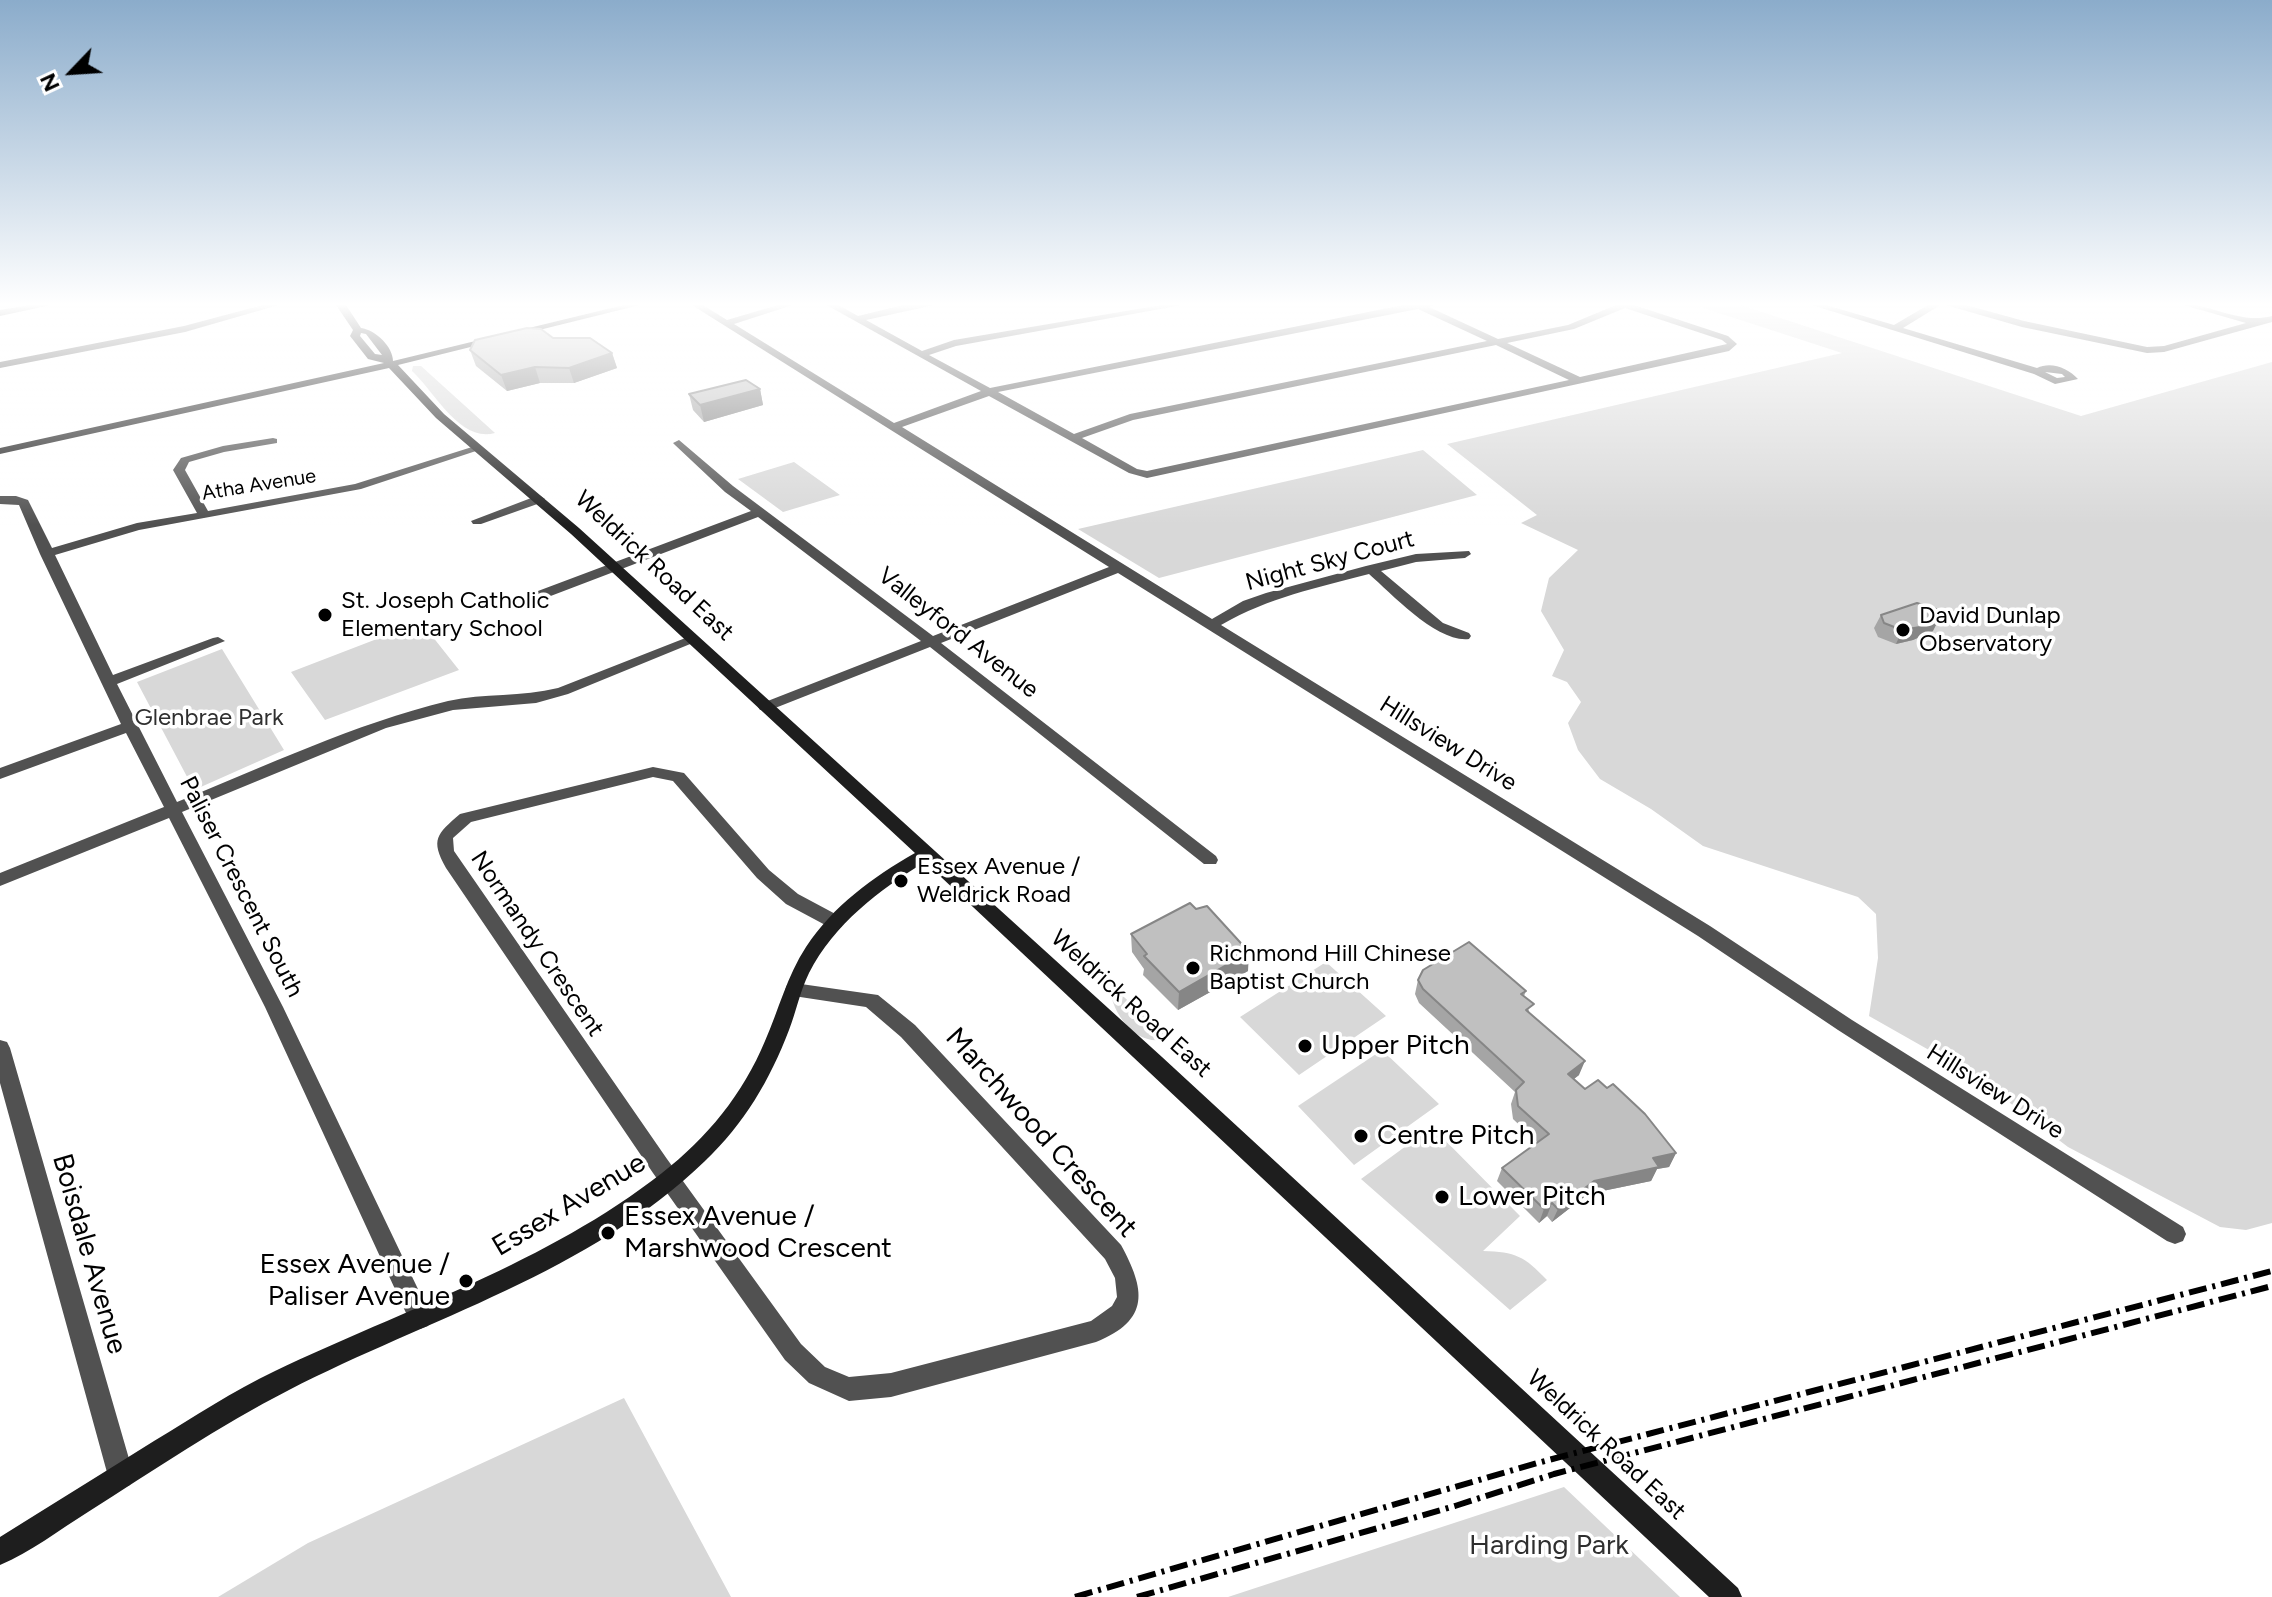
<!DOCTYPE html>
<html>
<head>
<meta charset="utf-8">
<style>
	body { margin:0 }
	#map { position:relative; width:2272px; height:1597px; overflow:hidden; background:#fff; font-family:Figtree,sans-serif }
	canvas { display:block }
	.north { position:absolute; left:32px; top:32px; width:80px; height:80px; -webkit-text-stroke:6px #fff; paint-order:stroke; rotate:245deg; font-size:22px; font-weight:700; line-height:32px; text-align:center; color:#000 }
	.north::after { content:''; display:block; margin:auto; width:28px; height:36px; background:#000; clip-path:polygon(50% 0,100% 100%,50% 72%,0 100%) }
</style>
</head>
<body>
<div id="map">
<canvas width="2272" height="1597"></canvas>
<div class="north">N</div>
</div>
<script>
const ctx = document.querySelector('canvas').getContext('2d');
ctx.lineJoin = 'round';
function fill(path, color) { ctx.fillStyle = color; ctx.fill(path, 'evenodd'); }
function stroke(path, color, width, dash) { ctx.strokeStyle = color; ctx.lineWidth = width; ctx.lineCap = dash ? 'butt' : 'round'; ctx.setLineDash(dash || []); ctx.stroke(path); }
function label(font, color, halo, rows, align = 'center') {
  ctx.font = font + ' Figtree,sans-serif'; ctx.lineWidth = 7; ctx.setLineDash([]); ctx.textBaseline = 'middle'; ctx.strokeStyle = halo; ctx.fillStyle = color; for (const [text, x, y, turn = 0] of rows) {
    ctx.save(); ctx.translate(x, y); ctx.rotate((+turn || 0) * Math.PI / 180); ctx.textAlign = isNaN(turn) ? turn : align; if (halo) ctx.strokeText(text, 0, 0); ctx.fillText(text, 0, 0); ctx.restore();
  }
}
const green = new Path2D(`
	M1685,302H1731L2081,416L2272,362V1223L2246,1230L2220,1227L2068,1147L1973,1075L1869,1016L1878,958L1876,914L1858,897L1703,846L1651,809L1600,779L1578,750L1568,723L1581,702L1567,682L1552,676L1564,650L1541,611L1549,578L1578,550L1521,523L1537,515L1447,444L1842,353Z
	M413,366H421L495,433C460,443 434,391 412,371Z
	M1423,450L1477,495L1159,578L1078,529Z
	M794,462L840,495L783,512L738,479Z
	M421,622L459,670L325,720L291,672Z
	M222,649L284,750L194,790L137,682Z
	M1326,962L1386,1016L1299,1075L1240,1017Z
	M1110,984L1168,1038C1138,1050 1109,1012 1110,984Z
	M1382,1050L1439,1104L1354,1165L1298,1106Z
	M1432,1127L1520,1216L1483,1251C1516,1252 1524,1256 1547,1280L1510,1310L1361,1179Z
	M624,1398L731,1597H218L308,1543Z
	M1564,1487L1680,1597H1228Z`);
const street = new Path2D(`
	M274,302H289L185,332L0,368V362L184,326Z
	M687,302H698L727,320L788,302H802L734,324L894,423L981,391L821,302H833L858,316L907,304L948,302L866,320L922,351L954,340L1179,302H1199L956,346L929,355L990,388L1418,302H1443L1429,307L1498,339L1568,325L1616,305L1611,302H1625L1728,336L1737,344L1729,351L1147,478L1129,473L989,396L902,427L1212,619L1243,601L1266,593L1366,566L1416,554L1469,551L1471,554L1465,558L1416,562L1381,571L1443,623L1469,633L1471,636L1469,639C1437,643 1392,594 1369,574C1316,588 1270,597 1221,625L1710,926L1852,1020L2183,1227L2186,1234L2183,1241L2175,1244L2167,1241L1838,1030L1698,936L1118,573L941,643L1216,856L1218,860L1216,864H1204L930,647L770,710H760L758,707L760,704L921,641L758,517L548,597H538V591L751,511L725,492L675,445L673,443L679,440L733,486L933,636L1109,567ZM1625,308L1722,340L1727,344L1580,377L1507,343L1574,329ZM1418,309L1487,341L1130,414L1074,434L998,392ZM1496,345L1569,380L1147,471L1137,469L1082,438L1133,420Z
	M1802,302H1816L1894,325L1933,302H1955L2024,321L2147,347L2164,346L2246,323L2173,302C2207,302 2239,325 2272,316V322L2164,352L2147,353L2022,327L1942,304L1903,328L2037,368C2051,361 2068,368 2078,379L2055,384L2034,374ZM2045,372L2062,374L2065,377L2057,378Z
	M273,438L277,439V443L224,452L189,462L185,470L208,511L355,484L472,447L482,449L361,489L139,530L55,555L113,675L213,638L218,637L225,641L117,684L177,802C266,766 354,724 448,701C484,693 522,697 558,688L688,637L693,636L700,640L568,694L536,703L453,710L386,728L182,812L283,1007L428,1310L432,1318L428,1326L420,1329L412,1326L265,1007L169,818L0,886V873L164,807L126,733L0,779V768L121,724L40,554L19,505L0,504V496H16L28,500L52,548L137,523L197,513L173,470L181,458L223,446Z
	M539,495L545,499L543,502L481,524H473L471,521Z
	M653,767L684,773L769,870L798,894L841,917L844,922L841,927H829L786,904L757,878L673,781L653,777L471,822L453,838L454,851L667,1159L801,1344L825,1367L849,1377L891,1373L1091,1321L1112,1306L1117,1297L1115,1278L1105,1259L901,1037L866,1007L787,995L785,990L787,985L794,983L878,995L915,1025L1121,1245C1145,1289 1151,1320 1096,1342L891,1397L849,1401L809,1383L785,1360L653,1173L446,868C430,839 437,834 460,814Z
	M0,1040L7,1042L10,1048L134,1476L130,1485L121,1489L112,1485L108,1476L0,1083Z`);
const secondary = new Path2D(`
	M46,302H65L0,316V310Z
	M334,302H344L361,328C376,330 393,347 393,361L636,302H652L398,365L444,414L579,528L1162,1057L1738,1588L1742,1597H1709L925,862C879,890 834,924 809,973C800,991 796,1012 789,1030C770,1080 744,1124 705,1161C589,1273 429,1318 289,1390C219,1426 154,1470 88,1512C59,1530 31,1552 0,1565V1537C51,1505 103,1473 154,1441C194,1417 233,1391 275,1371C405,1309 547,1263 662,1173C707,1138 743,1094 765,1041C779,1009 787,976 806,947C833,906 873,877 915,853L571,534L436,418L389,368L0,454V448L384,363L368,359L350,336L353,330ZM361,333L366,334L382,355L375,354L360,336Z`);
const rail = new Path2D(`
	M1075,1597L1541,1462L2272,1271
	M1137,1597L1455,1506L1554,1474L2272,1286`);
const wall = new Path2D(`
	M553,338L612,353L617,368L574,383H540L507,391L476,366L470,350Z
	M760,389L763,405L704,422L693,410L689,394Z
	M1881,615L1933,631L1913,640L1896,644L1878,637L1874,628Z
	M1131,934L1248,971L1178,1010L1143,975L1144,969L1132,952Z
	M1418,980L1526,991L1524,996L1530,1014L1579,1075L1574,1079L1585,1089L1676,1153L1669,1167L1657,1169L1651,1181L1588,1194L1552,1222L1547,1216L1539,1223L1497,1181L1502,1168L1537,1142L1513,1119L1511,1104L1515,1092L1419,1003L1415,994Z`);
const shadedWall = new Path2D(`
	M612,353L617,368L574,383L569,368Z
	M535,367L540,383L507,391L501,375Z
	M760,389L763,405L704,422L700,405Z
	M1940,617L1933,631L1913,640L1896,644L1902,630Z
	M1249,952L1248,971L1178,1010L1179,992Z
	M1585,1061L1579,1075L1562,1088L1568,1074Z
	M1676,1153L1669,1167L1657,1169L1651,1181L1588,1194L1552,1222L1558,1209L1594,1181L1653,1158Z
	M1552,1203L1547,1216L1539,1223L1544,1209Z`);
const building = new Path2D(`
	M527,328L541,329L553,338H590L612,353L569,368L535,367L501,375L470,350L475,340Z
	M746,380L760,389L700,405L689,394Z
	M1917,603L1936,609L1940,617L1920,627L1902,630L1884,623L1881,615Z
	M1190,903L1196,909L1207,906L1249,952L1179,992L1144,956L1147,954L1131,934Z
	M1469,942L1526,991L1521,994L1534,1004L1526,1010L1585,1061L1568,1074L1585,1089L1598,1080L1607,1088L1613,1084L1645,1114L1676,1153L1653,1158L1659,1167L1594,1181L1558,1209L1552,1203L1544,1209L1502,1168L1549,1134L1518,1106L1516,1090L1524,1082L1423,989L1418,980L1423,970Z`);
const markers = [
	[325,615,8,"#000"],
	[1903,630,8,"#000"],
	[901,881,8,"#000"],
	[1193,968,8,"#000"],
	[1305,1046,8,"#000"],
	[1361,1136,8,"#000"],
	[1442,1197,8,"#000"],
	[608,1233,8,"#000"],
	[466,1281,8,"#000"]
];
const farStreetnames = [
	["Atha Avenue",259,485,-9]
];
const streetNames = [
	["Night Sky Court",1330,561,-15],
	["Weldrick Road East",654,566,43],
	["Valleyford Avenue",958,633,38],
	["Hillsview Drive",1448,744,32],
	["Paliser Crescent South",241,887,63],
	["Normandy Crescent",537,944,56],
	["Weldrick Road East",1131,1004,42],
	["Hillsview Drive",1995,1092,32],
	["Weldrick Road East",1606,1445,43]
];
const poiNames = [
	["St. Joseph Catholic",341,601],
	["Elementary School",341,629],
	["David Dunlap",1919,616],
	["Observatory",1919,644],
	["Essex Avenue /",917,867],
	["Weldrick Road",917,895],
	["Richmond Hill Chinese",1209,954],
	["Baptist Church",1209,982]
];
const parkNames = [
	["Glenbrae Park",209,718]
];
const nearPoinames = [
	["Upper Pitch",1321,1046],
	["Centre Pitch",1377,1136],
	["Lower Pitch",1458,1197],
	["Essex Avenue /",624,1217],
	["Marshwood Crescent",624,1249],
	["Essex Avenue /",450,1265,"right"],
	["Paliser Avenue",450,1297,"right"]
];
const nearStreetnames = [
	["Marchwood Crescent",1041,1133,48],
	["Essex Avenue",569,1205,-31],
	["Boisdale Avenue",89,1254,74]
];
const nearParknames = [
	["Harding Park",1549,1546]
];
fill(green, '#d8d8d8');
fill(street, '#515151');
fill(secondary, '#1e1e1e');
stroke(rail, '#000', 6, [18, 6, 3, 6]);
fill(wall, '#a5a5a5');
fill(shadedWall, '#868686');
fill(building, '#c0c0c0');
stroke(building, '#868686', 2);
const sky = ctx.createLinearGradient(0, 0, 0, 525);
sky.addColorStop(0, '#8baccb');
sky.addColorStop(0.58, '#fff');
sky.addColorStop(1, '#ffffff00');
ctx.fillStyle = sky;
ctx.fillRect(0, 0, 2272, 525);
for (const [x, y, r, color] of markers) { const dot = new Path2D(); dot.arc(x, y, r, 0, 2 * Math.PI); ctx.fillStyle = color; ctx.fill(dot); stroke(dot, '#fff', 3); }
label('20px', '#000', '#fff', farStreetnames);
label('24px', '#000', '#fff', streetNames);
label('24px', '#000', '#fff', poiNames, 'left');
label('24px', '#2f2f2f', '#fff', parkNames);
label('28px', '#000', '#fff', nearPoinames, 'left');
label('28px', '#000', '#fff', nearStreetnames);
label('28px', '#2f2f2f', '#fff', nearParknames);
</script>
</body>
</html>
